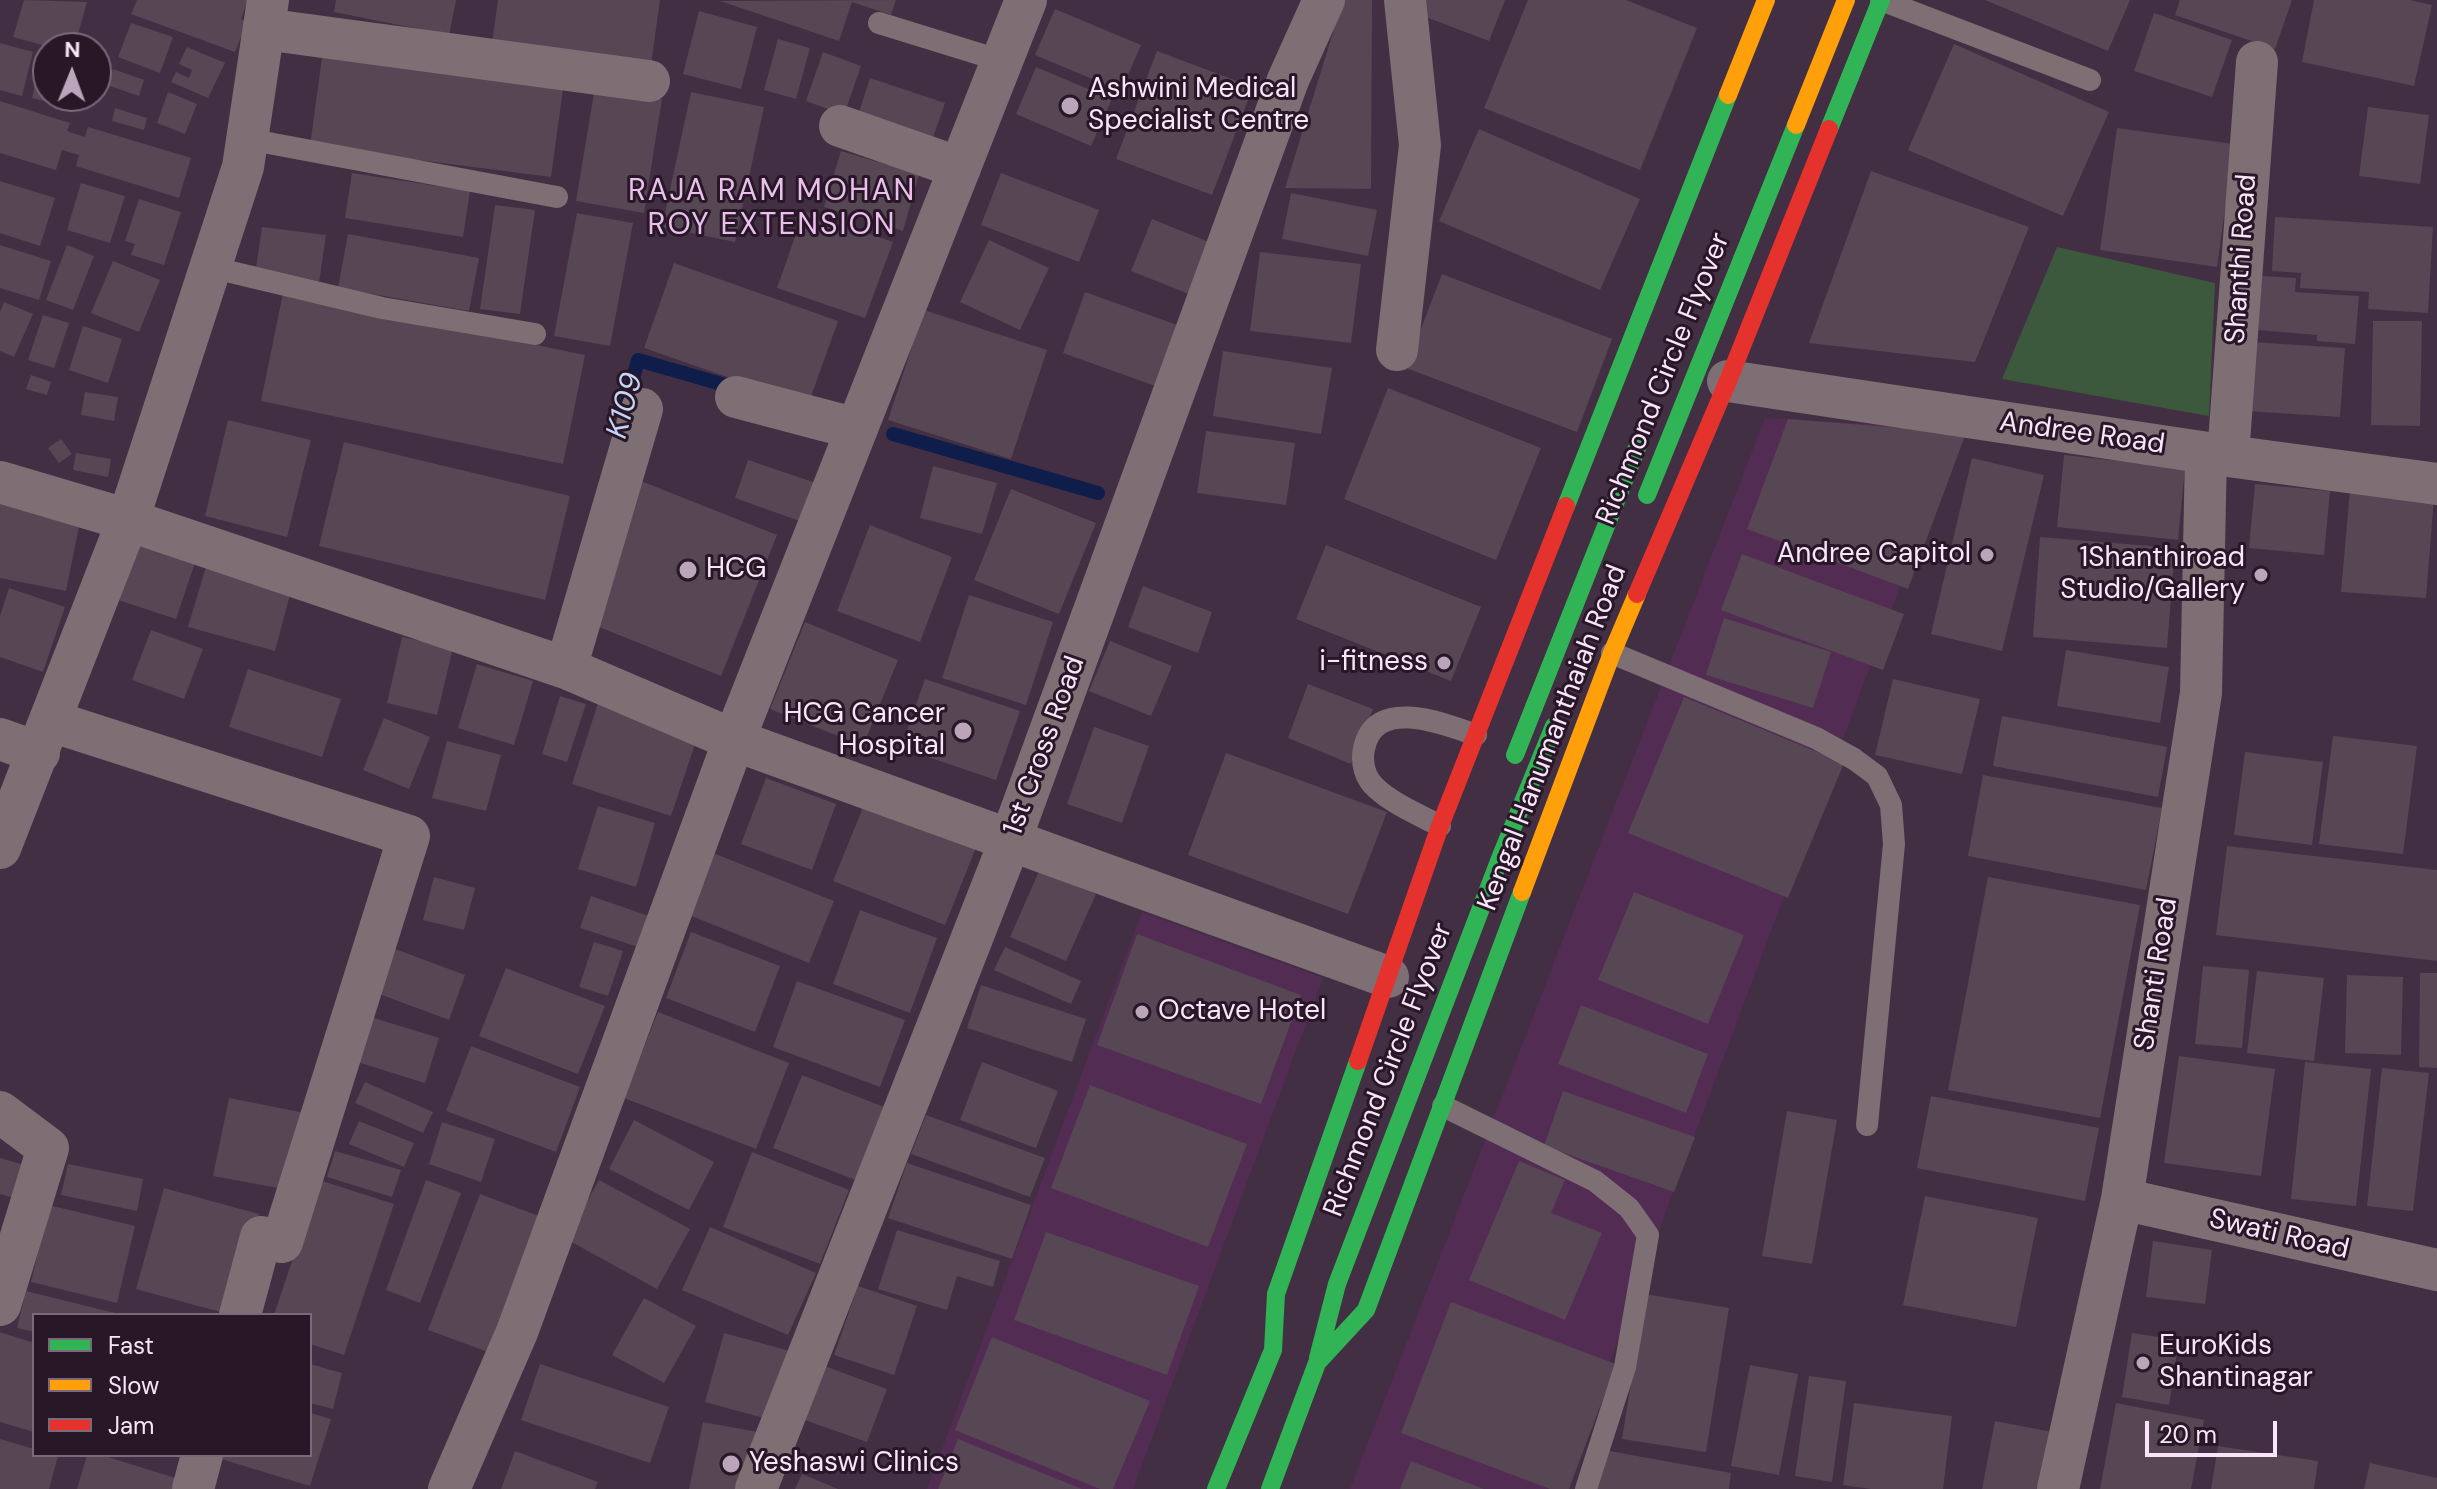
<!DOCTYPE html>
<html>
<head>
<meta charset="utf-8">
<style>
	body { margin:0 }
	#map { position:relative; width:2437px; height:1489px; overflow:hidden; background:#422f43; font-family:"DM Sans",sans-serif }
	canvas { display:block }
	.legend { position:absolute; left:32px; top:1313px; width:280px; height:144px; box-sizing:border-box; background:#271727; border:2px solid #7b697b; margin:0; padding:10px 14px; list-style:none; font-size:24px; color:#fae4fa }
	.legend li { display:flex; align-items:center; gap:16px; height:40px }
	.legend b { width:40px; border:2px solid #7b697b }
	.north { position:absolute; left:32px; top:32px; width:80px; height:80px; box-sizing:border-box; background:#271727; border:2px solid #7b697b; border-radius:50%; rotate:1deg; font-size:22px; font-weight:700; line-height:32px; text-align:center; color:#fae4fa }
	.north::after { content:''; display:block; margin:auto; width:28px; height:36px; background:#baa5ba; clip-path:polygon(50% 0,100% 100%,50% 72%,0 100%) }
	.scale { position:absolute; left:2145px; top:1421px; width:132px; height:36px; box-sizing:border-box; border:4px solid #fae4fa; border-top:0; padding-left:10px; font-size:24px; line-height:28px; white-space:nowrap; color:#fae4fa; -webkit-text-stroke:6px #271727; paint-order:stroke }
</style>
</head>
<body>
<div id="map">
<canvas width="2437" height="1489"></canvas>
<ul class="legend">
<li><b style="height:10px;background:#30b455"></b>Fast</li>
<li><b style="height:10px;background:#ff9f0a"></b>Slow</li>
<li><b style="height:10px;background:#e5322d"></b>Jam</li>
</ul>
<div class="north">N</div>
<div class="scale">20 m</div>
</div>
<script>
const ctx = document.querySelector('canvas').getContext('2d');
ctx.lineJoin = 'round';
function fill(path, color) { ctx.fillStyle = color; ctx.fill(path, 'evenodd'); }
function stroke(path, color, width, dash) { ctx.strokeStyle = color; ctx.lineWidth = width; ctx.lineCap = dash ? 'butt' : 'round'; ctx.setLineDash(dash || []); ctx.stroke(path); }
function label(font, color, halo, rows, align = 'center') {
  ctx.font = font + ' "DM Sans",sans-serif'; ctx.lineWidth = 6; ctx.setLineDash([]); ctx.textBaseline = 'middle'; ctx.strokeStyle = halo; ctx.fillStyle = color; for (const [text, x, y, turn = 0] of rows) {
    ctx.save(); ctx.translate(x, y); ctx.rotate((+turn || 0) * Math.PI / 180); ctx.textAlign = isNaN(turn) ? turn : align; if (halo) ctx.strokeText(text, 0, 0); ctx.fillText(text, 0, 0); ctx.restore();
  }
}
const built = new Path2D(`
	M1765,418L1959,429L1562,1489H1350Z
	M1142,912L1323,978L1133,1489H927Z`);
const green = new Path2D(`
	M2057,247L2215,283L2209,416L2002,379Z`);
const stream = new Path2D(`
	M625,409L638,360L739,389
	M893,434L1098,493`);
const building = new Path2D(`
	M24,0L87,2L74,48H53L13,37Z
	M137,0H248L241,19L247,22L235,52L131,14Z
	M336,0H456L449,35L334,12Z
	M498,0H660L651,65L492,43Z
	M896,0L891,15L852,2L839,41L720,1Z
	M1343,0H1372L1371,189L1285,188Z
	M1414,0H1505L1489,41L1410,11Z
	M1528,0H1626L1697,28L1640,170L1484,108Z
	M1985,0H2130L2108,51Z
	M2180,0H2292L2275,49L2175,15Z
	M2314,0H2410L2432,5L2414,86L2302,62Z
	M1055,9L1141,45L1121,91L1035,55Z
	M699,11L757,27L741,89L683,74Z
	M2154,13L2232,40L2212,97L2134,71Z
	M131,23L173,37L160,73L118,57Z
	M778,39L810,48L796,99L764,90Z
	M0,43L33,52L22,96L0,90Z
	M1954,44L2109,112L2063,216L1908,150Z
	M187,47L225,63L208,98L171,82L176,72L189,78L192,70L179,64Z
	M323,50L564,82L551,177L310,146Z
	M1157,51L1253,87L1212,195L1116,159Z
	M823,52L861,66L844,115L806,101Z
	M42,54L48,56V96H81L78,109L32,98Z
	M1036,67L1112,99L1091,146L1016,114Z
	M113,69L144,80L139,96L107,85Z
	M870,78L945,103L929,149L855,124Z
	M595,87L662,99L644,213L576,201Z
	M168,92L197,104L185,134L157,123Z
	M691,92L764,107L735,242L662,227Z
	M0,101L70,123L67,131L85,137L88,127L191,158L179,198L76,166L79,155L62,150L56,170L0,153Z
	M2368,107L2429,115L2420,184L2359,176Z
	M115,108L147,118L144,130L112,121Z
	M2117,128L2234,144L2217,267L2100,250Z
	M1479,129L1640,199L1600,290L1439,221Z
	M841,151L919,174L903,231L824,207Z
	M1871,171L2029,227L1975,362L1809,343Z
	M352,173L470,191L463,237L345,218Z
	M1001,173L1099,210L1079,262L981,225Z
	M0,181L55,198L40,246L0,233Z
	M81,183L125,196L110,243L67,230Z
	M1291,193L1377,210L1368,256L1282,239Z
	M139,199L181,212L164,265L131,255L135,244L125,241Z
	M495,205L535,210L520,314L480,309Z
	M804,211L893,242L865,318L777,288Z
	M577,213L633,223L610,346L554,336Z
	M2275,217L2433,227L2428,313L2368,309L2369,292L2300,288L2301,273L2272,271Z
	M1152,219L1214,244L1194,296L1131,271Z
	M262,227L326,235L319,283L255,275Z
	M348,234L479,258L469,311L338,288Z
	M989,240L1049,268L1020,330L960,302Z
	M0,245L51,261L39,300L0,288Z
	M67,245L94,256L73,310L46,300Z
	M1260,252L1361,264L1351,343L1250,331Z
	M113,261L160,280L139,332L91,313Z
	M674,263L838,321L808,405L644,348Z
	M1442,274L1612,339L1577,432L1406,368Z
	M2262,276L2296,278L2295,292L2359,296L2355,344L2317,341V335L2258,330Z
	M1085,292L1180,326L1158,387L1063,353Z
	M283,293L585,355L563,464L261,401Z
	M4,302L33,314L14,357L0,351V312Z
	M924,310L1047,350L1011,459L888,420Z
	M43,315L69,323L54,368L28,360Z
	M2373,321H2422L2420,426L2371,425Z
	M83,326L122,339L108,383L69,370Z
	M2251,342L2345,348L2340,417L2246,411Z
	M1223,351L1332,368L1321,434L1213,416Z
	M31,375L51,382L47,395L26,389Z
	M1388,388L1541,448L1496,560L1344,499Z
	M85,392L118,397L114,421L81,415Z
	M1788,419L1966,433L1908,589L1747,529Z
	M228,420L311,440L287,537L205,516Z
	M1206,431L1295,443L1286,505L1197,493Z
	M61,439L72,454L59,463L48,448Z
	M344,442L570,496L545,600L319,546Z
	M76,453L111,459L108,477L73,470Z
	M2064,455L2185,468L2178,540L2057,527Z
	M1972,458L2044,475L2002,651L1931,634Z
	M748,460L819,484L805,523L735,498Z
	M933,466L997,483L982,534L920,518Z
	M641,481L777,535L721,676L584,621Z
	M2255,484L2330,491L2324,555L2249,548Z
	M1011,489L1096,523L1059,614L974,580Z
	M2350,490L2434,498L2426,598L2341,592Z
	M0,500L81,517L66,591L0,578Z
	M870,525L952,557L920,642L837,611Z
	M2040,537L2175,548L2167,648L2033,637Z
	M139,538L197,557L176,619L118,600Z
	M1326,545L1481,607L1451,681L1296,619Z
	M1742,554L1904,614L1883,670L1721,610Z
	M207,563L292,587L275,651L188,627Z
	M1143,586L1212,612L1198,653L1128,627Z
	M9,588L65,607L43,672L0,657V616Z
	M969,595L1053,622L1026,705L942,678Z
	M1724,618L1831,652L1813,708L1706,675Z
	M805,622L898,660L863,746L770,709Z
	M151,630L203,649L184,699L132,680Z
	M402,637L453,648L437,715L387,703Z
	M1110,641L1172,666L1151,716L1089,691Z
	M2066,650L2169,667L2160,723L2057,706Z
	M477,664L533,681L514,745L458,728Z
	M248,669L341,699L322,757L229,727Z
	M925,679L1020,711L996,780L901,748Z
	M1893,679L1980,699L1962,774L1875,755Z
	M1308,684L1373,709L1351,764L1288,738Z
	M560,696L586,704L567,762L542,754Z
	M1684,697L1844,763L1788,898L1628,833Z
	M598,703L698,735L671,816L572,784Z
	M2002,716L2167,747L2158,797L1993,766Z
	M384,718L430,737L409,789L363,770Z
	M1094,727L1149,746L1122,823L1067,804Z
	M2333,736L2417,746L2403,854L2319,844Z
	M447,741L501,755L486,811L432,798Z
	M2245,752L2323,762L2312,845L2234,835Z
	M1226,753L1387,812L1348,914L1188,855Z
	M1983,775L2162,808L2146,890L1968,856Z
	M766,778L836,804L812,870L741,844Z
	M866,800L977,845L945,925L833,881Z
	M598,806L655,823L636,887L578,869Z
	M2227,846L2437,870V961L2216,935Z
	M713,853L834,901L809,963L689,915Z
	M1040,869L1096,894L1066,961L1010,937Z
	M434,877L475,888L464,930L423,920Z
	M1988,877L2140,905L2100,1118L1948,1090Z
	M1634,892L1744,935L1708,1024L1598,980Z
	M591,896L649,916L638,947L580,928Z
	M860,910L937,938L910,1013L833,984Z
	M691,932L780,966L755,1032L666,998Z
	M1137,934L1301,995L1261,1104L1097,1045Z
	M594,942L623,951L608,996L579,987Z
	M390,947L465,975L449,1020L374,992Z
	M1005,947L1081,981L1071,1004L994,970Z
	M2203,966L2249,970L2242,1048L2195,1044Z
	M506,968L605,1006L578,1074L479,1036Z
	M2257,971L2324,978L2314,1061L2247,1053Z
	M2420,973H2437V1068L2419,1067Z
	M2347,975L2403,977L2401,1055L2345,1053Z
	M797,981L905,1020L880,1087L773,1047Z
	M981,985L1086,1019L1072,1062L967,1028Z
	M1581,1005L1708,1054L1686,1113L1558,1064Z
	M658,1012L789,1063L756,1149L624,1098Z
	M371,1017L439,1038L425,1083L357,1062Z
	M471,1046L580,1087L556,1152L446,1111Z
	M2179,1056L2275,1069L2261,1176L2164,1163Z
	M982,1062L1058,1091L1036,1148L960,1120Z
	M2305,1062L2371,1069L2356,1206L2291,1199Z
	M2382,1068L2429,1073L2413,1211L2367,1206Z
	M802,1075L894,1111L866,1184L773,1148Z
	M365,1082L433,1112L423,1133L355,1103Z
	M1090,1085L1247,1144L1208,1247L1051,1188Z
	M1563,1091L1695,1137L1674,1192L1544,1146Z
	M1931,1096L2099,1128L2085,1201L1917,1168Z
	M229,1098L310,1114L294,1191L213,1176Z
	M1787,1111L1837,1120L1812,1264L1762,1256Z
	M926,1115L1045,1158L1030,1197L911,1154Z
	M634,1120L714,1162L689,1210L609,1169Z
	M359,1121L414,1143L404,1167L349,1144Z
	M442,1122L495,1139L481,1182L429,1164Z
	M335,1151L401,1170L392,1197L327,1177Z
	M752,1152L849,1190L820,1264L723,1227Z
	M0,1158L28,1166L17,1199L0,1194Z
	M1519,1161L1565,1180L1551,1213L1602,1233L1565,1320L1469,1280Z
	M907,1163L1031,1205L1012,1259L888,1218Z
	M68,1164L143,1179L137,1211L61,1195Z
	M319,1180L394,1204L344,1355L310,1344V1315H274Z
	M426,1180L461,1193L420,1303L386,1290Z
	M599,1180L690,1229L657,1289L566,1239Z
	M164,1188L259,1214L231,1315L136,1289Z
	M480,1194L547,1219L496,1355L428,1330Z
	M1925,1196L2038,1218L2016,1327L1903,1305Z
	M49,1205L135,1226L117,1303L31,1282Z
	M710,1227L816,1273L788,1335L682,1290Z
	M897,1230L1000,1261L993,1287L957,1276L947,1310L878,1289Z
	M1046,1232L1199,1286L1167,1375L1014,1320Z
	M2153,1241L2212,1250L2205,1304L2146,1297Z
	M858,1286L917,1306L894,1375L834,1355Z
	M26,1291L119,1314V1315H34V1332L17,1328Z
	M1645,1294L1729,1308L1706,1452L1622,1439Z
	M644,1298L696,1326L664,1383L612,1355Z
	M1451,1302L1616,1364L1569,1489H1550L1401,1433Z
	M0,1332L34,1343V1432L0,1422Z
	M724,1333L790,1351L771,1420L705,1402Z
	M2132,1333L2179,1340L2169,1405L2122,1397Z
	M992,1337L1150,1401L1113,1489H1100L955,1430Z
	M310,1364L342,1373L333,1409L310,1403Z
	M540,1364L669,1407L650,1463L521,1420Z
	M819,1364L887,1389L867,1442L799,1418Z
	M1750,1365L1798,1374L1779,1475L1731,1466Z
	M1809,1376L1846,1381L1832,1482L1795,1476Z
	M1854,1403L1952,1416L1943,1489H1871L1843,1485Z
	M2116,1403L2204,1420L2191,1489H2100Z
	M310,1413L331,1419L310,1486L221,1459L222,1455H310Z
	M1995,1421L2052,1432L2041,1489H1982Z
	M703,1422L758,1432L746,1489H689Z
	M0,1439L34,1449V1455L58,1456L49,1489H0Z
	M958,1439L1082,1489H938Z
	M2218,1446L2318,1461L2314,1489H2211Z
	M1604,1450L1731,1473L1729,1489H1596Z
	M515,1451L598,1482L595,1489H501Z
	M87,1455H101L179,1479L176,1489H77Z
	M1411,1461L1484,1489H1400Z
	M2370,1463L2437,1478V1489H2364Z
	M802,1474L838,1489H795Z`);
const lane = new Path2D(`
	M1881,0L2090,80
	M879,23L1002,61
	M247,139L557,197
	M210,267L382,308L535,334
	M1612,653L1816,738L1854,759L1877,776L1891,805L1894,844L1867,1125
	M1440,826C1420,815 1393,804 1376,788C1365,778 1361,763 1364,749C1374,696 1443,723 1476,735
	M1443,1106L1595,1181L1629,1208L1648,1235L1625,1367L1586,1489`);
const street = new Path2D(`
	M264,29L649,81
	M840,126L960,168
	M1397,350L1420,145L1405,0
	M1728,381L2228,456L2437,484
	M736,397L857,429
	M2228,456L2257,62
	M0,482L128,520L566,668L734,740L1388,977
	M566,668L642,409
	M51,721L409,836L282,1242L261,1237L240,1315
	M0,739L39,753
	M0,848L128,520L243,167L268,0
	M0,1112L48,1148L0,1305
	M2122,1199L2437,1270
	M193,1489L202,1455
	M449,1489L517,1332L734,740L1026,0
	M756,1489L1010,841L1288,80L1324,0
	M2058,1489L2122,1199L2201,693L2206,453`);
const fast = new Path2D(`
	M1829,129L1881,0
	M1647,495L1796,125
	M1566,506L1728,95
	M1515,755L1639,443
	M1318,1358L1337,1284L1501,856L1554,726
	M1216,1489L1273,1350L1276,1294L1358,1061
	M1270,1489L1317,1363L1366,1310L1522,892`);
const slow = new Path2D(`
	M1728,95L1766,0
	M1796,125L1846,0
	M1522,892L1612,653L1637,594`);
const jam = new Path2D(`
	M1637,594L1728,381L1829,129
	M1358,1061L1440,826L1566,506`);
const markers = [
	[1070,106,10,"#baa5ba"],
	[1987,555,8,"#baa5ba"],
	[688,570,10,"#baa5ba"],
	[2261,575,8,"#baa5ba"],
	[1444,663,8,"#baa5ba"],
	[963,731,10,"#baa5ba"],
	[1142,1012,8,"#baa5ba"],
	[2143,1363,8,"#baa5ba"],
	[731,1464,10,"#baa5ba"]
];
const poiNames = [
	["Ashwini Medical",1088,90],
	["Specialist Centre",1088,122],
	["Andree Capitol",1971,555,"right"],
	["1Shanthiroad",2245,559,"right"],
	["Studio/Gallery",2245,591,"right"],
	["HCG",706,570],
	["i-fitness",1428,663,"right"],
	["HCG Cancer",945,715,"right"],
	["Hospital",945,747,"right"],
	["Octave Hotel",1158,1012],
	["EuroKids",2159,1347],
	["Shantinagar",2159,1379],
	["Yeshaswi Clinics",749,1464]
];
const streetNames = [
	["Shanthi Road",2242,259,-86],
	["Richmond Circle Flyover",1664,379,-68],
	["Andree Road",2082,434,8],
	["Kengal Hanumanthaiah Road",1553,738,-69],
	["1st Cross Road",1045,746,-70],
	["Shanti Road",2157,974,-81],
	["Richmond Circle Flyover",1389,1070,-69],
	["Swati Road",2279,1235,13]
];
const neighbourhoodNames = [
	["RAJA RAM MOHAN",772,192],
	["ROY EXTENSION",772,226]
];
const waterNames = [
	["K109",626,406,-75]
];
fill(built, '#522c53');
fill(green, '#3c593d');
stroke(stream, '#0f1d4b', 14);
fill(building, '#574654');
stroke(lane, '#7d6f73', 22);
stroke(street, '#7d6f73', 42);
stroke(fast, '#30b455', 18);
stroke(slow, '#ff9f0a', 18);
stroke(jam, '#e5322d', 18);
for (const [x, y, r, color] of markers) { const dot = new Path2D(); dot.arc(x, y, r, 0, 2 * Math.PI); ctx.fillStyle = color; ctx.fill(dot); stroke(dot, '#271727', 3); }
label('28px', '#fae4fa', '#271727', poiNames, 'left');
label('28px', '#fae4fa', '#271727', streetNames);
ctx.letterSpacing = '2px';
label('30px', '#eabfeb', '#271727', neighbourhoodNames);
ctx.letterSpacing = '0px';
label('italic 30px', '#c5d5f6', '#271727', waterNames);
</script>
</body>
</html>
